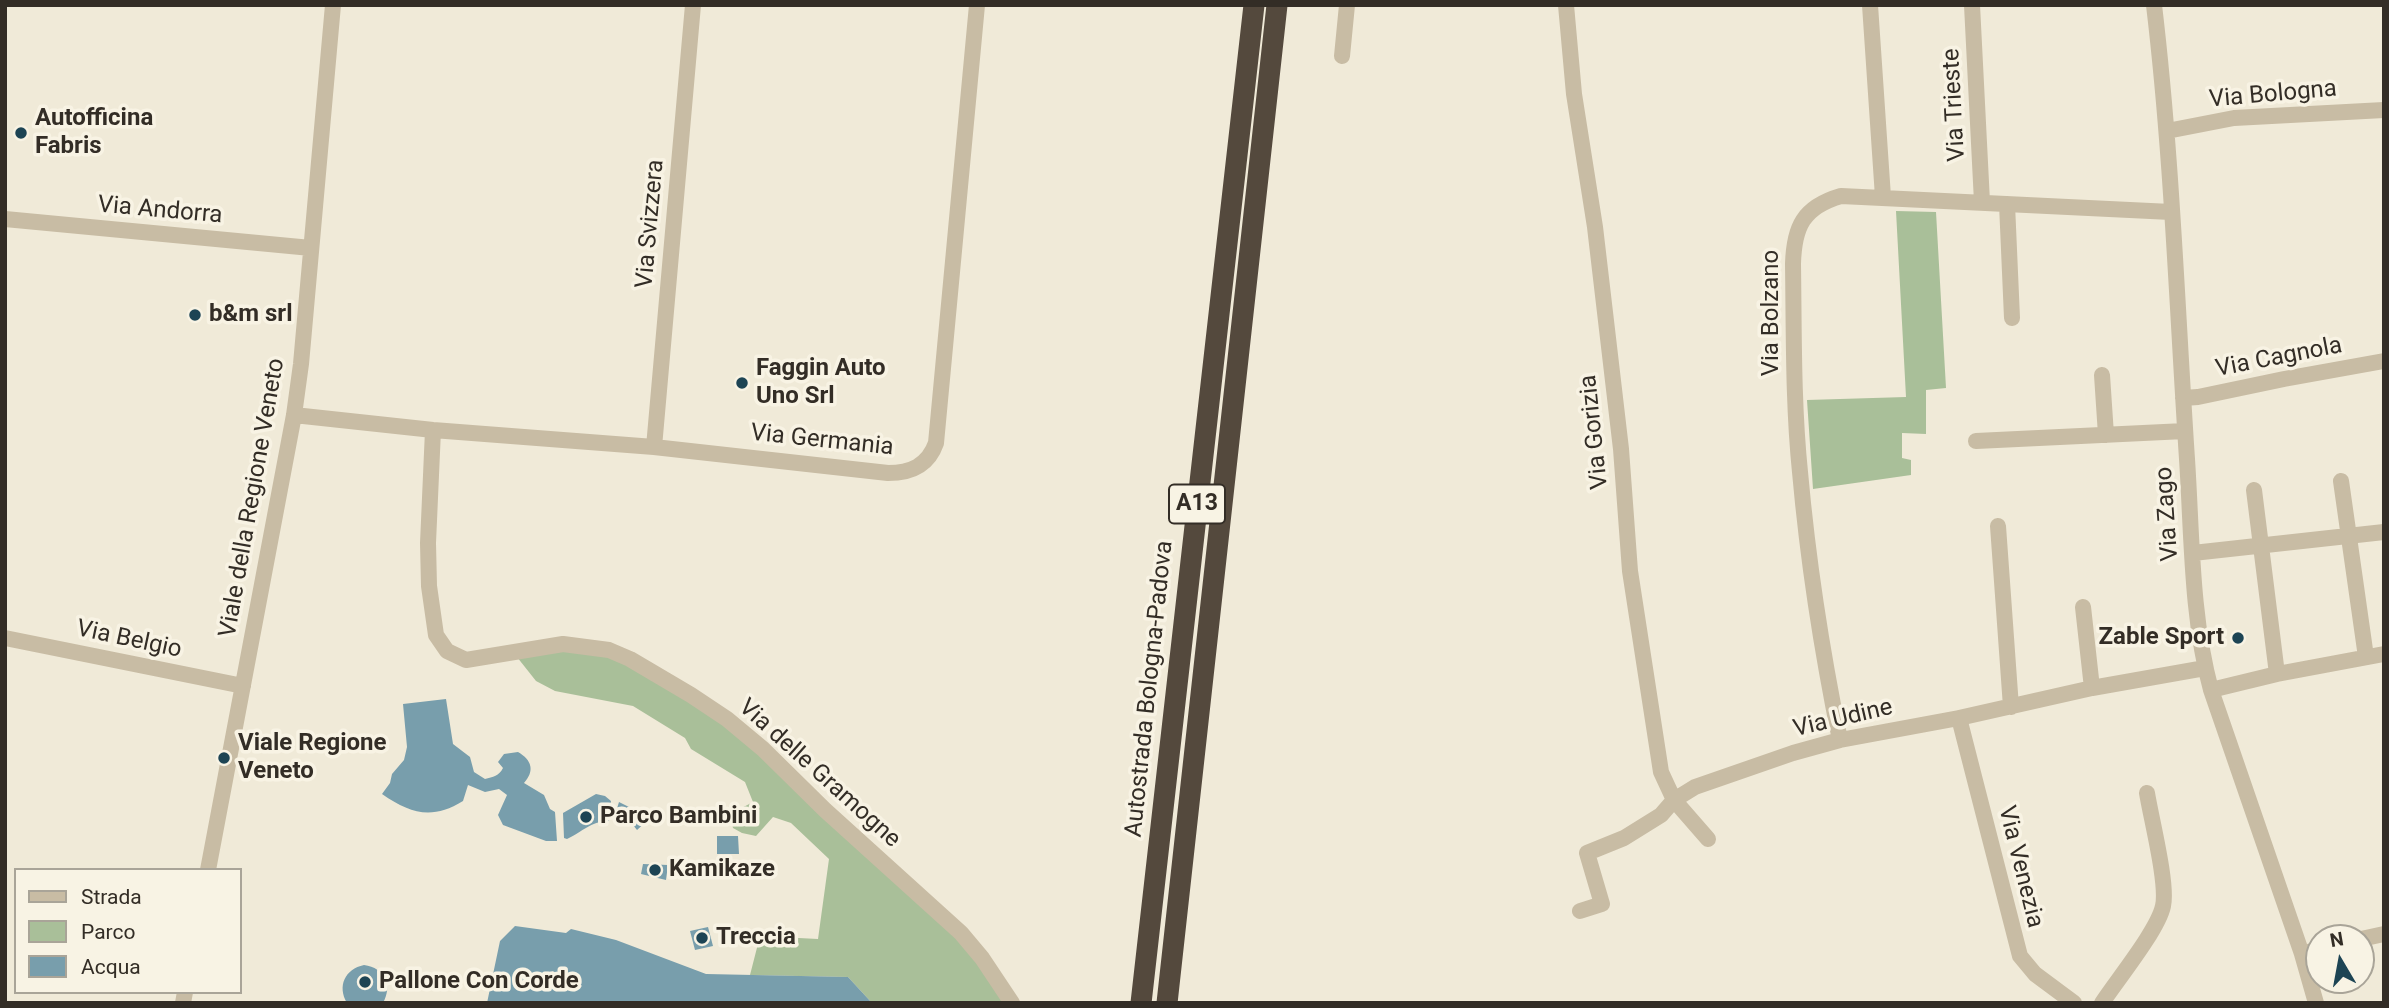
<!DOCTYPE html>
<html>
<head>
<meta charset="utf-8">
<style>
	body { margin:0 }
	#map { position:relative; width:2389px; height:1008px; overflow:hidden; background:#f0ead8; font-family:Roboto,sans-serif }
	canvas { display:block }
	.frame { position:absolute; inset:0; border:7px solid #332d26; pointer-events:none }
	.legend { position:absolute; left:14px; top:868px; width:228px; height:126px; box-sizing:border-box; background:#f8f3e4; border:2px solid #a9a498; margin:0; padding:9px 12px; list-style:none; font-size:21px; color:#332d26 }
	.legend li { display:flex; align-items:center; gap:14px; height:35px }
	.legend b { width:35px; border:2px solid #a9a498 }
	.north { position:absolute; left:2305px; top:924px; width:70px; height:70px; box-sizing:border-box; background:#f8f3e4; border:2px solid #a9a498; border-radius:50%; rotate:350deg; font-size:19px; font-weight:700; line-height:28px; text-align:center; color:#332d26 }
	.north::after { content:''; display:block; margin:auto; width:24px; height:32px; background:#1d4454; clip-path:polygon(50% 0,100% 100%,50% 72%,0 100%) }
</style>
</head>
<body>
<div id="map">
<canvas width="2389" height="1008"></canvas>
<div class="frame"></div>
<ul class="legend">
<li><b style="height:9px;background:#c8bca4"></b>Strada</li>
<li><b style="height:19px;background:#a9bf99"></b>Parco</li>
<li><b style="height:19px;background:#789eac"></b>Acqua</li>
</ul>
<div class="north">N</div>
</div>
<script>
const ctx = document.querySelector('canvas').getContext('2d');
ctx.lineJoin = 'round';
function fill(path, color) { ctx.fillStyle = color; ctx.fill(path, 'evenodd'); }
function stroke(path, color, width, dash) { ctx.strokeStyle = color; ctx.lineWidth = width; ctx.lineCap = dash ? 'butt' : 'round'; ctx.setLineDash(dash || []); ctx.stroke(path); }
function label(font, color, halo, rows, align = 'center') {
  ctx.font = font + ' Roboto,sans-serif'; ctx.lineWidth = 7; ctx.setLineDash([]); ctx.textBaseline = 'middle'; ctx.strokeStyle = halo; ctx.fillStyle = color; for (const [text, x, y, turn = 0] of rows) {
    ctx.save(); ctx.translate(x, y); ctx.rotate((+turn || 0) * Math.PI / 180); ctx.textAlign = isNaN(turn) ? turn : align; if (halo) ctx.strokeText(text, 0, 0); ctx.fillText(text, 0, 0); ctx.restore();
  }
}
const green = new Path2D(`
	M1896,211L1936,212L1946,388L1926,390V434L1902,433V458L1911,460V475L1813,489L1807,400L1906,397Z
	M564,650L607,654L727,721L961,934L1009,1003H872L848,977L750,975L760,936L818,939L829,859L791,823L773,817L756,836L742,833L733,828L730,816L734,812L753,802L745,782L691,749L685,738L633,706L555,691L536,681L517,657Z`);
const water = new Path2D(`
	M446,699L453,744L470,757L474,772L485,779C493,777 499,776 503,768L498,762L504,754L518,752C532,760 535,771 524,783L544,795L550,809L555,812L557,841H546L503,825L498,815L507,795L499,789L485,792L468,785L463,801C432,820 411,814 382,794L390,783L392,774L404,760L407,747L403,704Z
	M596,794L605,796L611,801L609,821C589,822 584,831 567,839L564,838L563,813Z
	M619,802L637,811L647,821L637,830L633,825L615,815Z
	M717,836H738L739,854H717Z
	M643,864L668,865L666,880L641,874Z
	M515,926L566,933L571,929L616,940L706,974L848,977L872,1003H487L500,941Z
	M708,927L713,946L695,950L690,931Z
	M364,965C385,968 393,985 383,1003H347C337,986 345,969 364,965Z`);
const minor = new Path2D(`
	M1566,5L1574,94L1595,227L1621,449L1630,571L1661,772L1674,800L1708,839
	M1870,5L1883,197
	M1972,5L1982,202
	M2154,5C2172,156 2177,308 2187,459C2192,535 2191,617 2211,690L2302,954L2316,1003
	M1342,56L1347,5
	M2167,131L2234,118L2384,110
	M2007,204L2012,318
	M5,219L311,248
	M2102,375L2106,435
	M2183,398L2198,397L2284,379L2384,361
	M294,415L433,430L654,447L888,473C910,473 928,466 936,443L977,5
	M433,430L428,543L429,586L436,635L447,651L466,660L563,644L609,650L630,659L691,695L727,719L763,749L825,810L961,933L982,958L1012,1003
	M1976,441L2185,431
	M654,447L693,5
	M2341,481L2366,657
	M2254,490L2277,674
	M1998,526L2011,707
	M2193,553L2384,532
	M2083,607L2092,688
	M5,638L243,686
	M2211,690L2277,674L2384,654
	M1959,718L2020,956L2035,974L2074,1003
	M1840,740C1822,652 1808,562 1800,472C1793,403 1794,333 1793,264C1794,227 1803,207 1841,196L2171,212
	M208,870L294,415L301,364L333,5
	M1580,911L1602,904L1587,853L1624,838L1661,815L1674,800L1695,787L1793,753L1840,740L1959,718L2092,688L2205,668
	M2361,939L2384,934
	M2302,954L2319,949
	M183,1003L185,992
	M2102,1003C2117,980 2158,930 2163,906C2168,884 2151,818 2147,793`);
const highway = new Path2D(`
	M1141,1003L1254,5
	M1167,1003L1277,5`);
const markers = [
	[21,133,7,"#1d4454"],
	[195,315,7,"#1d4454"],
	[742,383,7,"#1d4454"],
	[2238,638,7,"#1d4454"],
	[224,758,7,"#1d4454"],
	[586,817,7,"#1d4454"],
	[655,870,7,"#1d4454"],
	[702,938,7,"#1d4454"],
	[365,982,7,"#1d4454"]
];
const shields = [
	[1197,504,56]
];
const shieldNames = [
	["A13",1197,504]
];
const streetNames = [
	["Via Bologna",2273,95,-5],
	["Via Trieste",1955,105,-93],
	["Via Andorra",160,211,5],
	["Via Svizzera",651,224,-85],
	["Via Bolzano",1772,313,-90],
	["Via Cagnola",2279,358,-11],
	["Via Gorizia",1595,432,-96],
	["Via Germania",822,441,6],
	["Viale della Regione Veneto",253,498,-80],
	["Via Zago",2168,514,-94],
	["Via Belgio",129,640,12],
	["Autostrada Bologna-Padova",1150,689,-84],
	["Via Udine",1843,719,-13],
	["Via delle Gramogne",819,774,42],
	["Via Venezia",2020,867,76]
];
const poiNames = [
	["Autofficina",35,119],
	["Fabris",35,147],
	["b&m srl",209,315],
	["Faggin Auto",756,369],
	["Uno Srl",756,397],
	["Zable Sport",2224,638,"right"],
	["Viale Regione",238,744],
	["Veneto",238,772],
	["Parco Bambini",600,817],
	["Kamikaze",669,870],
	["Treccia",716,938],
	["Pallone Con Corde",379,982]
];
fill(green, '#a9bf99');
fill(water, '#789eac');
stroke(minor, '#c8bca4', 16);
stroke(highway, '#54493d', 21);
for (const [x, y, r, color] of markers) { const dot = new Path2D(); dot.arc(x, y, r, 0, 2 * Math.PI); ctx.fillStyle = color; ctx.fill(dot); stroke(dot, '#f8f3e4', 2.5); }
for (const [x, y, w] of shields) { const box = new Path2D(); box.roundRect(x - w / 2, y - 19.5, w, 39, 5); ctx.fillStyle = '#f8f3e4'; ctx.fill(box); stroke(box, '#332d26', 2); }
label('bold 23px', '#332d26', null, shieldNames);
label('24px', '#332d26', '#f8f3e4', streetNames);
label('bold 24px', '#332d26', '#f8f3e4', poiNames, 'left');
</script>
</body>
</html>
